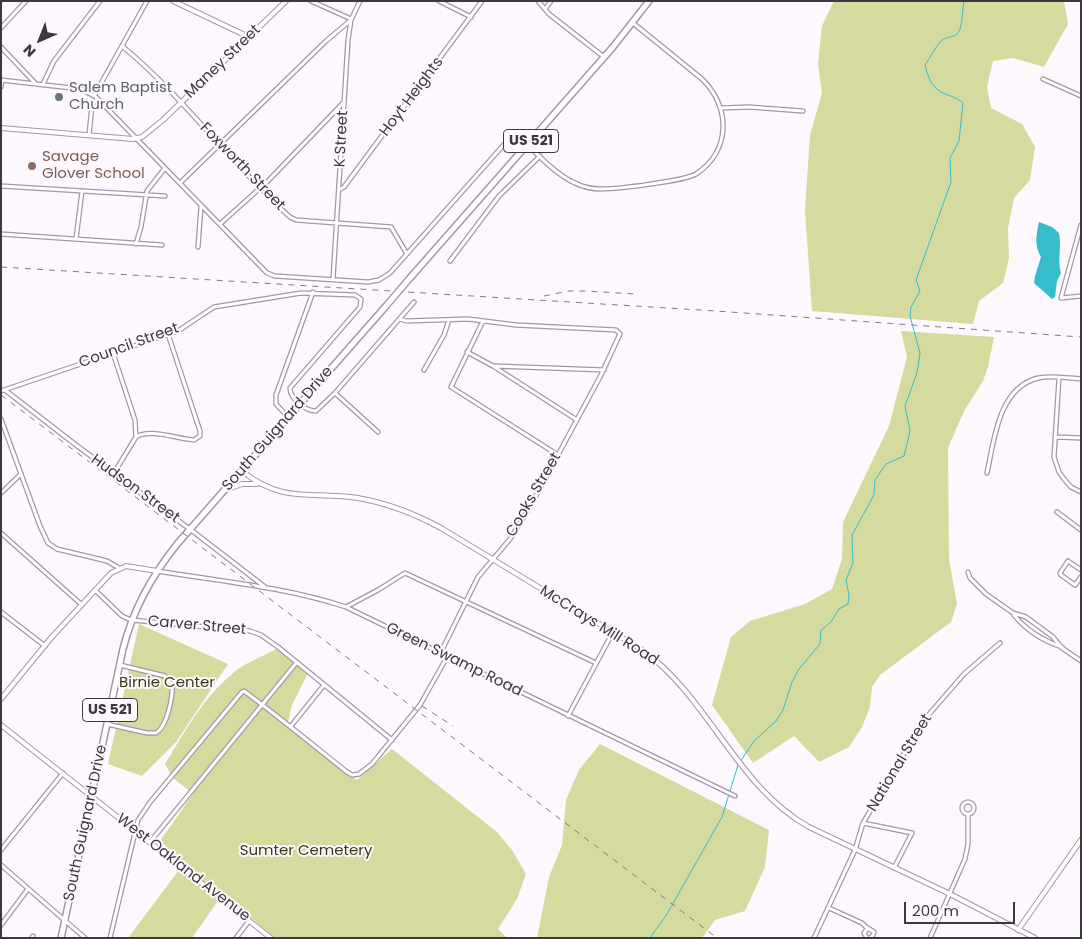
<!DOCTYPE html>
<html>
<head>
<meta charset="utf-8">
<style>
	body { margin:0 }
	#map { position:relative; width:1082px; height:939px; overflow:hidden; background:#fdf8fd; font-family:Poppins,sans-serif }
	canvas { display:block }
	.frame { position:absolute; inset:0; border:2px solid #3f363f; pointer-events:none }
	.north { position:absolute; left:15px; top:15px; width:50px; height:50px; -webkit-text-stroke:4px #fdf8fd; paint-order:stroke; rotate:224deg; font-size:14px; font-weight:700; line-height:20px; text-align:center; color:#3f363f }
	.north::after { content:''; display:block; margin:auto; width:18px; height:22px; background:#3f363f; clip-path:polygon(50% 0,100% 100%,50% 72%,0 100%) }
	.scale { position:absolute; left:904px; top:902px; width:111px; height:22px; box-sizing:border-box; border:2px solid #3f363f; border-top:0; padding-left:6px; font-size:15px; line-height:18px; white-space:nowrap; color:#3f363f; -webkit-text-stroke:4px #fdf8fd; paint-order:stroke }
</style>
</head>
<body>
<div id="map">
<canvas width="1082" height="939"></canvas>
<div class="frame"></div>
<div class="north">N</div>
<div class="scale">200 m</div>
</div>
<script>
const ctx = document.querySelector('canvas').getContext('2d');
ctx.lineJoin = 'round';
function fill(path, color) { ctx.fillStyle = color; ctx.fill(path, 'evenodd'); }
function stroke(path, color, width, dash) { ctx.strokeStyle = color; ctx.lineWidth = width; ctx.lineCap = dash ? 'butt' : 'round'; ctx.setLineDash(dash || []); ctx.stroke(path); }
function label(font, color, halo, rows, align = 'center') {
  ctx.font = font + ' Poppins,sans-serif'; ctx.lineWidth = 4; ctx.setLineDash([]); ctx.textBaseline = 'middle'; ctx.strokeStyle = halo; ctx.fillStyle = color; for (const [text, x, y, turn = 0] of rows) {
    ctx.save(); ctx.translate(x, y); ctx.rotate((+turn || 0) * Math.PI / 180); ctx.textAlign = isNaN(turn) ? turn : align; if (halo) ctx.strokeText(text, 0, 0); ctx.fillText(text, 0, 0); ctx.restore();
  }
}
const green = new Path2D(`
	M834,1H1064L1068,24L1044,67L1013,58L993,61L987,87L991,108L1022,124L1035,147L1030,180L1014,198L1008,228L1009,258L1003,283L979,301L973,324L812,311L805,210L810,135L822,93L818,64L822,26Z
	M901,331L994,337L988,367L983,381L964,411L948,448L949,559L957,604L951,622L880,675L872,687L870,707L862,727L849,747L819,762L794,736L753,763L712,705L731,637L750,621L805,604L832,589L842,559L843,522L889,426L907,357Z
	M139,624L228,664L176,742L142,776L108,764Z
	M276,649L308,673L292,705L287,726L334,764L357,780L392,749L497,832L512,850L526,874L517,899L498,929L507,938H276L222,895L192,938H128L185,862L160,841L193,794L173,778L165,764C184,733 203,698 232,674C244,663 262,657 276,649Z
	M600,744L769,830L765,867L745,911L715,920L702,938H537L549,877L562,845L566,800L579,770Z`);
const water = new Path2D(`
	M1039,222L1052,227L1059,233C1062,247 1057,260 1061,273L1057,281L1055,297L1052,299L1034,283L1035,276L1041,257C1034,245 1036,236 1039,222Z`);
const stream = new Path2D(`
	M650,938L667,914L722,817L738,765L754,741L776,721L783,710L792,682L799,669L820,644L821,630L831,622L839,609L848,604L849,595L846,580L853,563L852,535L874,495L875,480L886,464L904,456L910,431L905,406L917,373L920,353L910,316L911,307L920,291L916,280L951,182L950,158L959,141L963,103C957,98 953,97 945,94C932,89 928,77 925,65C930,59 938,41 944,39C950,36 957,38 960,29C963,21 962,10 964,1`);
const minor = new Path2D(`
	M311,1L351,19
	M439,1L471,17
	M538,1L549,14L604,57
	M545,9L551,1
	M1,28L26,1
	M122,46C184,97 231,164 290,217L296,220L391,227L407,254
	M1,47L36,84L81,89L96,97L267,273L275,276L368,282L379,280L390,273L508,140L513,136L520,137C535,152 556,175 575,183C583,187 593,189 601,189C617,189 684,181 696,174C731,151 731,107 702,79L633,23
	M1043,79L1081,96
	M1,80L36,84
	M43,84L54,61L100,1
	M1,87L2,80
	M94,96L147,1
	M721,108L749,107L803,111
	M89,135L92,105L97,99
	M180,183L326,41L351,20
	M1,186L165,196
	M339,190L344,187L482,1
	M220,224L268,181L343,103
	M1081,225L1061,298L1081,296
	M1,234L162,245
	M76,239L82,191
	M136,244L141,227L147,191L165,168
	M198,247L201,206
	M450,261L499,196L540,156
	M333,279L348,40L351,20L360,1
	M400,319L406,321L468,319L516,325L616,330L620,334L601,375L530,507L510,539L478,577L440,654
	M483,321L451,387L558,455
	M467,352L493,366L577,420
	M113,353L135,420L136,437L114,473
	M494,366L604,370
	M424,370L444,335L449,320
	M1059,378L1054,457L1059,472L1064,479L1071,487L1081,492
	M5,390L76,445L195,533L265,587
	M1,391L178,331L214,307L301,293L355,295L361,299L360,307L290,388C290,399 306,411 316,411L335,393L414,302
	M335,393L378,432
	M288,417L276,404V395L313,292
	M1,419L40,526L48,543L57,549L107,561L119,568
	M136,437C149,428 178,439 194,440L200,436V431L168,334
	M1056,437L1081,438
	M987,473C994,441 998,388 1038,378C1051,375 1067,378 1081,379
	M1,493L21,474
	M1057,512L1081,530
	M1,533L82,605
	M1081,570L1068,561L1060,573L1061,575L1075,585L1081,577
	M157,571C220,581 285,587 346,607L735,796
	M968,572L970,578L986,594L1013,613L1026,617L1053,637L1062,648L1081,661
	M95,590L122,616L131,620L250,631L261,635L278,647L392,740
	M346,607L378,590L405,573L596,663
	M1,612L45,646
	M1014,615C1026,630 1044,641 1062,647
	M568,716L613,632
	M107,724L147,733H156C167,727 173,697 172,685L165,676L120,665
	M291,726L324,685
	M962 808a6 6 0 1 1 12 0a6 6 0 1 1-12 0Z
	M863,823L912,833L894,868
	M150,842L297,662
	M1,850L63,773
	M1,865L85,938
	M829,908L862,923L867,928
	M1,925L28,889
	M32,938L33,936
	M110,938L138,820L151,801L242,692L244,691C279,717 313,745 347,772L352,775L359,774L372,764L420,705L447,657
	M236,938L249,921
	M814,938L855,850L863,823L924,720L964,674L1000,643
	M867,938L864,933L868,928L874,932L873,935L870,938
	M930,938L965,859L968,844V815`);
const tertiary = new Path2D(`
	M173,1L249,37
	M1,128L133,139L142,137L163,120L286,1
	M242,471C283,504 311,491 358,498C388,503 415,514 441,528L644,651C710,700 737,787 809,827L950,894L1035,938
	M225,490L242,484H257
	M1,699L51,638L111,573L126,566L157,571
	M1,725L271,938
	M1018,930L1081,840`);
const trunk = new Path2D(`
	M410,278L613,47L649,1
	M61,938L123,649C133,609 152,575 178,543L386,306`);
const rail = new Path2D(`
	M1,267L716,311L1081,337
	M544,296L569,291H586L635,294
	M1,395L717,938
	M422,706L453,726`);
const trunkBridge = new Path2D(`
	M386,306L410,278`);
const markers = [
	[59,97,5,"#6b7280"],
	[32,166,5,"#8d6e63"]
];
const shields = [
	[531,141,55],
	[110,710,55]
];
const shieldNames = [
	["US 521",531,141],
	["US 521",110,710]
];
const streetNames = [
	["Maney Street",223,62,-44],
	["Hoyt Heights",412,97,-53],
	["K Street",342,139,-87],
	["Foxworth Street",242,167,46],
	["Council Street",129,346,-20],
	["South Guignard Drive",278,429,-49],
	["Hudson Street",135,489,36],
	["Cooks Street",534,495,-60],
	["Carver Street",197,626,5],
	["McCrays Mill Road",599,626,32],
	["Green Swamp Road",454,660,26],
	["National Street",900,763,-59],
	["South Guignard Drive",86,823,-78],
	["West Oakland Avenue",183,868,38]
];
const worshipNames = [
	["Salem Baptist",69,88],
	["Church",69,105]
];
const educationNames = [
	["Savage",42,157],
	["Glover School",42,174]
];
const parkNames = [
	["Birnie Center",167,683],
	["Sumter Cemetery",306,851]
];
fill(green, '#d5da9f');
fill(water, '#36bccb');
stroke(stream, '#36bccb', 1);
stroke(minor, '#a894a8', 5.5);
stroke(tertiary, '#a894a8', 6);
stroke(trunk, '#a894a8', 8);
stroke(minor, '#fff', 3);
stroke(tertiary, '#fff', 4);
stroke(trunk, '#fff', 5);
stroke(rail, '#817a81', 1, [6, 6]);
stroke(trunkBridge, '#a894a8', 8, []);
stroke(trunkBridge, '#fff', 5);
for (const [x, y, r, color] of markers) { const dot = new Path2D(); dot.arc(x, y, r, 0, 2 * Math.PI); ctx.fillStyle = color; ctx.fill(dot); stroke(dot, '#fdf8fd', 2); }
for (const [x, y, w] of shields) { const box = new Path2D(); box.roundRect(x - w / 2, y - 11.5, w, 23, 4); ctx.fillStyle = '#fdf8fd'; ctx.fill(box); stroke(box, '#3f363f', 1); }
label('bold 14px', '#3f363f', null, shieldNames);
label('15px', '#3f363f', '#fdf8fd', streetNames);
label('15px', '#5b616d', '#fdf8fd', worshipNames, 'left');
label('15px', '#785e54', '#fdf8fd', educationNames, 'left');
label('15px', '#383a14', '#fdf8fd', parkNames);
</script>
</body>
</html>
